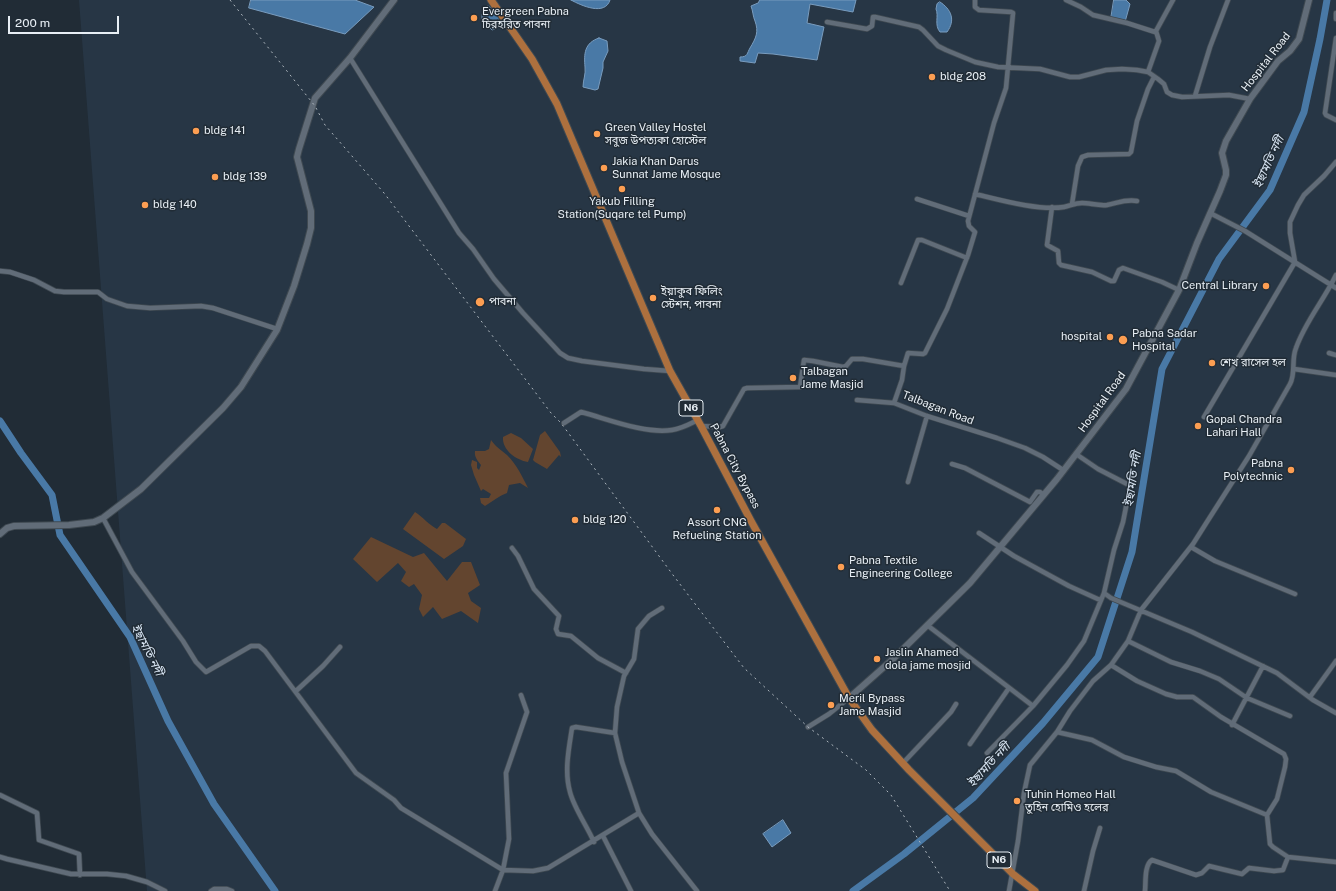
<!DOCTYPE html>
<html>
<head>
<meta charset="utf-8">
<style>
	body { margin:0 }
	#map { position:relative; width:1336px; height:891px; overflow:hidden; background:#212c36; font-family:"Public Sans",sans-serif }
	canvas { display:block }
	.scale { position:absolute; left:8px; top:16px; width:111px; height:18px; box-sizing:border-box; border:2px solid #e8eff5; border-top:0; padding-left:5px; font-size:12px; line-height:14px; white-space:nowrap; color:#e8eff5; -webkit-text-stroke:3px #212c36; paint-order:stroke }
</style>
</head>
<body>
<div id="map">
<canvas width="1336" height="891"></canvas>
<div class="scale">200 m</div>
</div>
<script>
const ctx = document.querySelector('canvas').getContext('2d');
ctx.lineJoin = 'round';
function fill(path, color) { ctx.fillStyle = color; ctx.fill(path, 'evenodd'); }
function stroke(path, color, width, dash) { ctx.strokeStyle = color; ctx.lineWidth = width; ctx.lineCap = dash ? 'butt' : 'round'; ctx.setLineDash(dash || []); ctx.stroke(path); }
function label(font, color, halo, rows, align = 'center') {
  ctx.font = font + ' "Public Sans","Noto Sans Bengali",sans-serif'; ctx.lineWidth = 3; ctx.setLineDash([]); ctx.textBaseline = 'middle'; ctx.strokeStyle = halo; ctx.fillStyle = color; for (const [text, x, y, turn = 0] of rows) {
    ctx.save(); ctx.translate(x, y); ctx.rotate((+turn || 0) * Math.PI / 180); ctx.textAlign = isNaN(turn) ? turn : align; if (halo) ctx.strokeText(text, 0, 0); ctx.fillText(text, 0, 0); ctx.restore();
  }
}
const built = new Path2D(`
	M79,0H1336V891H147Z`);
const green = new Path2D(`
	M545,431L560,452L561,457L559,455L547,469L535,462L533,460L540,435Z
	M511,433L521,438L533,449L528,462C516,460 502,450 503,437Z
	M491,440C497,448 500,449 507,455C517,465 522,476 528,488L520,483L509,485L507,493C499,496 493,501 485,506L481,503L480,498H489L491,494L483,489L481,491L474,475L471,465L472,460L477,462V468L479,470L481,465C478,461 474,457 475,451H485L489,449Z
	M415,512C423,517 429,525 437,529L442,523H445L466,539L463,546L444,559L403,529Z
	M371,537L413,557L424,553L447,581L462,562H471L480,585L468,593L471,601L481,608L478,623L461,611L442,619L433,607L423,617L419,609L422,595L414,584L409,587L401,581L406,572L398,563L377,582L353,559Z`);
const water = new Path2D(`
	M251,0H355L374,7L345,34L249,8Z
	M571,0H610C605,16 582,6 571,0Z
	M760,0H856L853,12L810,4L807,23L824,27L817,60L773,54L758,53L755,63L740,61V57C748,57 747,53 750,48C756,38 759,32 755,21C753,17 753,11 751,6L758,3Z
	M1114,0H1126L1130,4L1125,22L1111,19Z
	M940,2C951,9 956,20 947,32H940C934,25 939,16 936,9L937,4Z
	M488,6C495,9 502,17 501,24L497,28L492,30L482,19V15Z
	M599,38L607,41L608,51L603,62V68L598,89L595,90L583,87C583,80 586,74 585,67C584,54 584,43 599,38Z
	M783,820L791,833L772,847L763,834Z`);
const river = new Path2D(`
	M0,421L21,453L52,495L60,535L130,637L168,721L214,804L275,891
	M853,891L904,854L973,798L1043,723L1098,657L1132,552L1162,369L1219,259L1270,190L1304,112L1320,39L1327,0`);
const minor = new Path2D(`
	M1066,0L1081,7L1093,15L1127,23L1155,32
	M1336,13V19
	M827,22L867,29L872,26L873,17H875L919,27L923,30L938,46L946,50L975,62L998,67L1040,69L1070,77H1079L1106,70L1122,69L1137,70L1148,72L1158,79L1164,84L1167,92L1172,95L1182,97L1229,95L1250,99
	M1336,38L1325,113L1326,115L1336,120
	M350,58L459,233L473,249L494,279L523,313L560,353L568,358L582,361L644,369L670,371
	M1148,72L1159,41L1156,31L1173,0
	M1195,96L1210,47L1228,0
	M975,194C1000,200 1039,211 1064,207C1070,206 1075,203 1082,203C1090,203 1098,206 1107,205C1118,203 1125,199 1137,201
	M917,199L969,216
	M1072,204L1078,166L1082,157L1088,155L1129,154L1131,152L1137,121L1148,89L1154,77
	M1052,207L1047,245L1058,251L1059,263L1061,265L1092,272L1111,281H1114L1119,270L1123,268L1162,282L1179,290
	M1210,213L1245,231L1336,288
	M0,271L10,272L34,280L55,291L64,292H98L107,299L127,306L150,308L201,306L213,308L277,329
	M901,283L918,240H922L967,258
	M1329,353L1336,355
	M904,366L908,353L923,354L925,353L947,309L968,255L975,232L969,226L968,221L994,123L1006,88L1013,13L1011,12L979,10L975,7V0
	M1294,369L1336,375
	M857,400L894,403
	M1204,417L1295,262L1290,233V222L1298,205L1304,195L1324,176L1336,162
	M564,423L581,412C608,419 644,434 672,430C681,429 690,424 698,420
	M701,426L720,427L723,426L744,389L747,388L800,387L804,360L813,361L843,367L846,366L852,359H863L904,366L902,380L894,403L927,416L997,438L1025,448L1043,457L1063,470
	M952,464L965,468L1030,502L1037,492H1040L1044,495
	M908,482L927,416
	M103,518L132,572L183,641L196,662L206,672L251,646H259L265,651L356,773L394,800L401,808L503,870L533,871L548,868L639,813
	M979,533L1014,556L1069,586L1100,600
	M1191,547L1215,561L1295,594
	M512,548L518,556L534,589L559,616L556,629L558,634L571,636L598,658L626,673
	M1104,593L1111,598L1192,632L1277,673L1313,700L1336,713
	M662,608L649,616L638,629L634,659L624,676L617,707L615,733L622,762L639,813L652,834L697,891
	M927,625L1033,706
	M1128,641L1171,662L1200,671L1219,679L1247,698L1290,716
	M1111,665L1137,681L1166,694L1177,697H1193L1221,717L1284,754L1286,759L1285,767L1277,799L1267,815L1270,844L1273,847L1288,857L1336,862
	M296,691L323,666L340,647
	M1310,697L1336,661
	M1232,725L1263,666
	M808,727L829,714L849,698
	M1057,732L1092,740L1124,757L1156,767L1176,771L1211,792L1267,815
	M970,744L1009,688
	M987,753L1033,706L1067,665L1084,641L1104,593L1114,550L1123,522L1130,487L1129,485L1098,469L1076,454
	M903,763L951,712L956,704
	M0,795L37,813L39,840L79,854L80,875
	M603,836L631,891
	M594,842C587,826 574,808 570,792C564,771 569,748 572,728L576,727L615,733
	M0,857L7,859L71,874H107L126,876L147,882L165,891
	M211,891L214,889H227L232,891
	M495,891L503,870L509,839L506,773L527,712L521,695
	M1009,891L1018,841L1024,793L1030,765L1057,732L1070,711L1093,681L1111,665L1128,641L1141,610L1193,544L1205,525L1249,456L1290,384C1296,373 1291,360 1296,348C1305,322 1324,300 1336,275
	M1084,891L1093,851L1100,828
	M1145,891C1146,882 1144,865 1152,860L1196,875L1202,873L1209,866L1242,874L1249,868L1274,871L1283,870L1288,857`);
const secondary = new Path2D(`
	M0,534L7,528L14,526L69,525L94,522L103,518L141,489L223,408L241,387L277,330L294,286L307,244L311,228V211L297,157L299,149L315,98L350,58L394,0
	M849,698L893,659L970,583L1057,479L1126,389L1179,290L1197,243L1220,191L1226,175V170L1222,153L1226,141L1250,99L1278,61L1290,51L1299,39L1309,0`);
const trunk = new Path2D(`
	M491,0L532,59L557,104L670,371L701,426L751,521L849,698L872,730L909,770L1013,874L1035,891`);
const rail = new Path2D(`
	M230,0L315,106L325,125L384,193L551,413L561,423L673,575L744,668L808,727L866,770L891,795L950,891`);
const markers = [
	[474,18,4,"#fc9e52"],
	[932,77,4,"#fc9e52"],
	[196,131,4,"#fc9e52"],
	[597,134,4,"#fc9e52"],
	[604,168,4,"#fc9e52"],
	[215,177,4,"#fc9e52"],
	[622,189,4,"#fc9e52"],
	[145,205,4,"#fc9e52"],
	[1266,286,4,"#fc9e52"],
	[653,298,4,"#fc9e52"],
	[480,302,5,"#fc9e52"],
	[1110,337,4,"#fc9e52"],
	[1123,340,5,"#fc9e52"],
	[1212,363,4,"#fc9e52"],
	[793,378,4,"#fc9e52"],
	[1198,426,4,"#fc9e52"],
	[1291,470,4,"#fc9e52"],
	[717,510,4,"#fc9e52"],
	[575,520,4,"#fc9e52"],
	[841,567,4,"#fc9e52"],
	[877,659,4,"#fc9e52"],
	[831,705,4,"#fc9e52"],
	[1017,801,4,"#fc9e52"]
];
const shields = [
	[691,408,24],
	[999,860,24]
];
const shieldNames = [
	["N6",691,408],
	["N6",999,860]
];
const poiNames = [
	["Evergreen Pabna",482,12],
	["চিরহরিত পাবনা",482,25],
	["bldg 208",940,77],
	["Green Valley Hostel",605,128],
	["সবুজ উপত্যকা হোস্টেল",605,141],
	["bldg 141",204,131],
	["Jakia Khan Darus",612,162],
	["Sunnat Jame Mosque",612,175],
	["bldg 139",223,177],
	["Yakub Filling",622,202,"center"],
	["Station(Suqare tel Pump)",622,215,"center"],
	["bldg 140",153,205],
	["Central Library",1258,286,"right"],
	["ইয়াকুব ফিলিং",661,292],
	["স্টেশন, পাবনা",661,305],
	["পাবনা",489,302],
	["Pabna Sadar",1132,334],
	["Hospital",1132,347],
	["hospital",1102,337,"right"],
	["শেখ রাসেল হল",1220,363],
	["Talbagan",801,372],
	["Jame Masjid",801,385],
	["Gopal Chandra",1206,420],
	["Lahari Hall",1206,433],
	["Pabna",1283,464,"right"],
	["Polytechnic",1283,477,"right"],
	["bldg 120",583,520],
	["Assort CNG",717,523,"center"],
	["Refueling Station",717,536,"center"],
	["Pabna Textile",849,561],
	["Engineering College",849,574],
	["Jaslin Ahamed",885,653],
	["dola jame mosjid",885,666],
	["Meril Bypass",839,699],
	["Jame Masjid",839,712],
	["Tuhin Homeo Hall",1025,795],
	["তুহিন হোমিও হলের",1025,808]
];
const streetNames = [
	["Hospital Road",1266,62,-52],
	["Hospital Road",1102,402,-54],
	["Talbagan Road",938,408,21],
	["Pabna City Bypass",735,466,62]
];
const waterNames = [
	["ইছামতি নদী",1269,162,-65],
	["ইছামতি নদী",1133,479,-81],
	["ইছামতি নদী",147,650,63],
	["ইছামতি নদী",989,765,-47]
];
fill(built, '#273645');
fill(green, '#63452f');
fill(water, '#4979a6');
stroke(water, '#799cbe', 1);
stroke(river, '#4979a6', 7);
stroke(minor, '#3f4951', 6);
stroke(secondary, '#3f4951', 8);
stroke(trunk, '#3f4951', 9);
stroke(minor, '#616c78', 4.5);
stroke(secondary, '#616c78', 6);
stroke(trunk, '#ad703e', 7);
stroke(rail, '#aeb6be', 1, [2, 4]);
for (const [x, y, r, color] of markers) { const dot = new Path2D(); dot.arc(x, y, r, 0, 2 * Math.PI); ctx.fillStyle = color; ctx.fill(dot); stroke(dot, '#212c36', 1.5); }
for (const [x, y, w] of shields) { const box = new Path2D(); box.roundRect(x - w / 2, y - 8, w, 16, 3); ctx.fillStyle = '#212c36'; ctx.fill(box); stroke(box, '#e8eff5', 1); }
label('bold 10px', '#e8eff5', null, shieldNames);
label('11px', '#e8eff5', '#212c36', poiNames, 'left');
label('11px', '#e8eff5', '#212c36', streetNames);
label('italic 12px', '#d8e5f3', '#212c36', waterNames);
</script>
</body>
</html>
